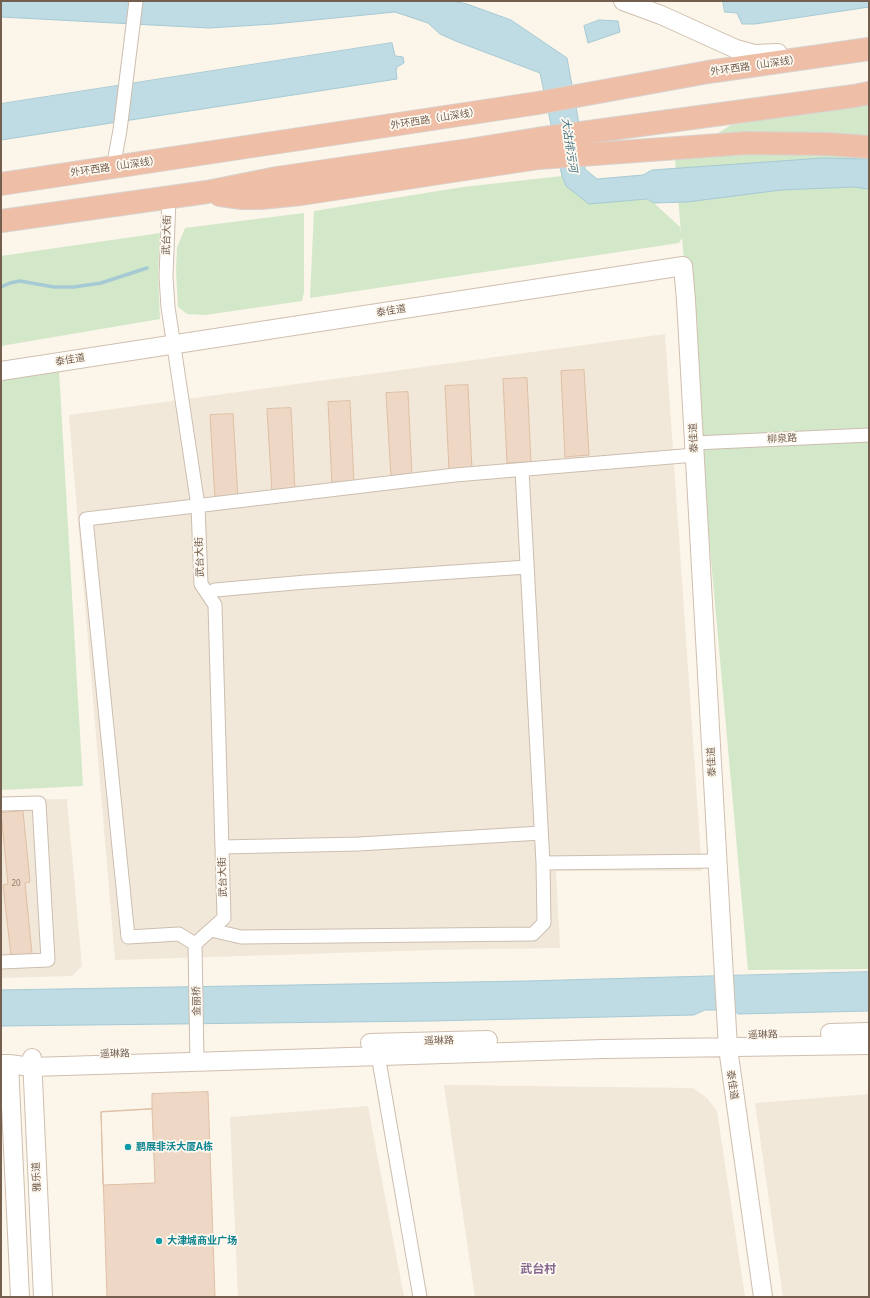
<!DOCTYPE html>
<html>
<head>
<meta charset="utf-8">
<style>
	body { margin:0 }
	#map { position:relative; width:870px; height:1298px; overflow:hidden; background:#fbf5ea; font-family:"Noto Sans",sans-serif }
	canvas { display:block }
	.frame { position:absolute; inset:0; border:2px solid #745f4f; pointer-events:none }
</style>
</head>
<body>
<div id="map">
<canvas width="870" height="1298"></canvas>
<div class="frame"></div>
</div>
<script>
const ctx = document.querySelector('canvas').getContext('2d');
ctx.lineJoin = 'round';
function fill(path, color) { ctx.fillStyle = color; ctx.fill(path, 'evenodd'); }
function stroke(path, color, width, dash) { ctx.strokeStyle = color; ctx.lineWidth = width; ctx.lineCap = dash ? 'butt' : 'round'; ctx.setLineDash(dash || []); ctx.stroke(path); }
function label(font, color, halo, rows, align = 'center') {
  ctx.font = font + ' "Noto Sans","Noto Sans SC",sans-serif'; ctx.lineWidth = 3.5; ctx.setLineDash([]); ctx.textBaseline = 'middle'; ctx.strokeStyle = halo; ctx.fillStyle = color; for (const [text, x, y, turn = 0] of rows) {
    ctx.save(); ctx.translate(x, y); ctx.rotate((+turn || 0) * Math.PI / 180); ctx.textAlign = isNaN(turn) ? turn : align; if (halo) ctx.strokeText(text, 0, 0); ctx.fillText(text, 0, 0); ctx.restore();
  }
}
const residential = new Path2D(`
	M665,334L702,871H556L560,948L433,950L115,960L69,415Z
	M67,799L82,966L72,976L1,978V800Z
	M444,1085L693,1088L707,1098L717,1111L745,1297H475Z
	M869,1094V1297H783L755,1103Z
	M368,1106L404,1297H238L230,1117Z`);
const green = new Path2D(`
	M869,103V969L748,970L682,238L679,243L310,298L314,211L463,187L562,176L566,186L620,201L647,199L654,203L680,227L681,233L675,160L731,125Z
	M304,213V292L302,301L205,315L187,314L178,307L176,271L177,248L185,228Z
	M160,233L158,274L160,319L1,346V256Z
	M58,353L83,786L1,790V361Z`);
const water = new Path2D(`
	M1,1H453L467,4L511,20L567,58L578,118L585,169L597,179L643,175L652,170L823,158L869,159V189L853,187L781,190L687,202L654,203L647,199L589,204L566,186L562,176L540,73L458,42L440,34L428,23L395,12L274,24L209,28L1,17Z
	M723,1H869V7L755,24H742L737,13L725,12Z
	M599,20L618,21L620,32L588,43L584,26Z
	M392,43L395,56L403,57L404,63L397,67L396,71L397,79L1,140V104Z
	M869,972V1011L738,1014L733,1010H705L694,1015L431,1021L1,1026V990L527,981Z`);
const stream = new Path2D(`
	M1,287L10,283L20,281L54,287H74L101,283L147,268`);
const building = new Path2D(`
	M584,370L589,455L565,457L561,371Z
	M527,378L531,462L507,463L503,379Z
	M468,385L472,469L449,470L445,386Z
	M408,392L412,476L391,478L386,393Z
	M350,401L354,484L332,485L328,402Z
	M291,408L295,491L272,493L267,409Z
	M233,414L238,499L215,500L210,415Z
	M23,811L30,882L25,883L32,954L11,956L3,885L8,884L1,813Z
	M208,1092L215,1297H107L101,1112L152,1109V1094Z
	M152,1109L155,1183L103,1185L101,1112Z`);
const street = new Path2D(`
	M113,168L120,130L136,1
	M169,197L166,277L168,307L198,506L201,584L215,605L224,918L195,944L197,1062
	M694,443L869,435
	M208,594L215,590L306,582L527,567
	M1,804L39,803L48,960L1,962
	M222,847L359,844L541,833
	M543,863L718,861
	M211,930L241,937L533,934L544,923L543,863L522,470
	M195,944L179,934L128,937L86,519L455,475L695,455
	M377,1049L420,1297`);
const secondary = new Path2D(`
	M623,1L661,15L736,49L754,54L778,53
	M1,371L683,266L686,300L728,1048L763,1297
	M830,1033L869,1032
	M370,1043L488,1040
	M32,1058L43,1297
	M1,1064H9L32,1067L603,1049L869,1045
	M9,1064L20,1297`);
const highway = new Path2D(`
	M1,184L538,103L708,72L869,49
	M220,195L242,198H261L301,194L538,158L747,143L827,144L869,147
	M1,221L207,192L277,178L469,150L537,139L854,96L869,93`);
const markers = [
	[128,1147,4,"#0f9aa8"],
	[159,1241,4,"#0f9aa8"]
];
const numberNames = [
	["20",16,884]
];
const streetNames = [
	["外环西路（山深线）",755,66,-8],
	["外环西路（山深线）",435,119,-9],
	["外环西路（山深线）",115,167,-8],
	["武台大街",167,235,-88],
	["泰佳道",391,311,-9],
	["泰佳道",70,360,-9],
	["泰佳道",694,438,-93],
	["柳泉路",782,439,-3],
	["武台大街",200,557,-92],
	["泰佳道",712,762,-93],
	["武台大街",223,877,-92],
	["金丽桥",197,1001,-91],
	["遥琳路",763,1035,-2],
	["遥琳路",439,1041,-1],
	["遥琳路",115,1054,-2],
	["泰佳道",732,1085,82],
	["雅乐道",37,1177,-93]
];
const cultureNames = [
	["鹏展非沃大厦A栋",136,1147],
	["大津城商业广场",167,1241]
];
const waterNames = [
	["大沽排污河",569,145,82]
];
const quarterNames = [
	["武台村",538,1270]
];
fill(residential, '#f2e8d9');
fill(green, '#d3e8c9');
fill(water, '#bfdbe3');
stroke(water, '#a6cad4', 1);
stroke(stream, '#a6cad4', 3.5);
fill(building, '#eed7c4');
stroke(building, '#dfbfa5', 1);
stroke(street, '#ccbeb0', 15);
stroke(secondary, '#cfbfae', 20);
stroke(highway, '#d8d2ce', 24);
stroke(street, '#fff', 13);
stroke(secondary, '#fff', 18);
stroke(highway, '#efbea6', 22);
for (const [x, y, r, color] of markers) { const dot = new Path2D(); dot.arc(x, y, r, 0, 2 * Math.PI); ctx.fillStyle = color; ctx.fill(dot); stroke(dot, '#fef9f0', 1.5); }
label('8px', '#927d6c', null, numberNames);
label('10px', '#745f4f', '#fef9f0', streetNames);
label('bold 10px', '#0d838f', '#fef9f0', cultureNames, 'left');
label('italic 11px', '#4a7785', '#fef9f0', waterNames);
label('bold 12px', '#85678f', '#fef9f0', quarterNames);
</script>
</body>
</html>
